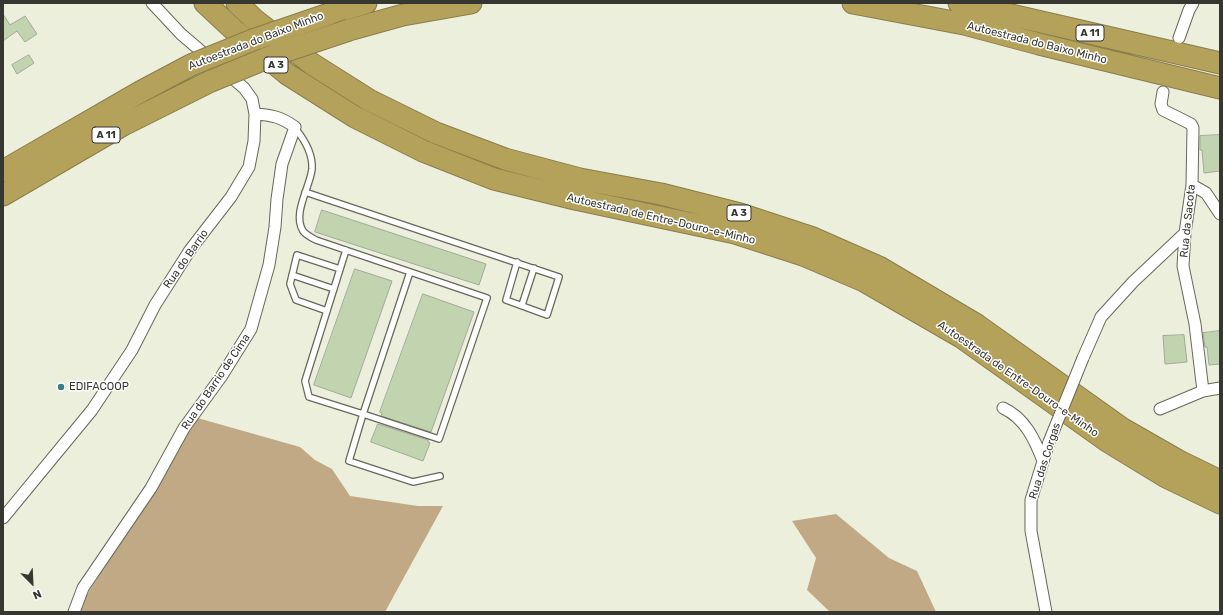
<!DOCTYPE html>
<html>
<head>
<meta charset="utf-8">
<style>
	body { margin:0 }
	#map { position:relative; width:1223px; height:615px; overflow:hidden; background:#edefdd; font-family:Rubik,sans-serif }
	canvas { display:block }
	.frame { position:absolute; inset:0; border:4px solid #363730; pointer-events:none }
	.north { position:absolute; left:12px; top:563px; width:40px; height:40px; -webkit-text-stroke:3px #fff; paint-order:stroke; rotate:156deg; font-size:11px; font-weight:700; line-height:16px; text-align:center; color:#363730 }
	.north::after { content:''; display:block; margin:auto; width:14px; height:18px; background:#363730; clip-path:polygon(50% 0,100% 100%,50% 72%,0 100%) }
</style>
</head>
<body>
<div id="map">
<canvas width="1223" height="615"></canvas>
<div class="frame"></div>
<div class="north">N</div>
</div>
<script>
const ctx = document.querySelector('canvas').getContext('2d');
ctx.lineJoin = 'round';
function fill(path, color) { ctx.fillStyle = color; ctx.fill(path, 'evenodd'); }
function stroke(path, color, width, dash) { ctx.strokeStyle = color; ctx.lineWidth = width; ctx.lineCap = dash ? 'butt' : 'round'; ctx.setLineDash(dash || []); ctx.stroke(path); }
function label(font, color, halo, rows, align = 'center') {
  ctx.font = font + ' Rubik,sans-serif'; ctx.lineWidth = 3; ctx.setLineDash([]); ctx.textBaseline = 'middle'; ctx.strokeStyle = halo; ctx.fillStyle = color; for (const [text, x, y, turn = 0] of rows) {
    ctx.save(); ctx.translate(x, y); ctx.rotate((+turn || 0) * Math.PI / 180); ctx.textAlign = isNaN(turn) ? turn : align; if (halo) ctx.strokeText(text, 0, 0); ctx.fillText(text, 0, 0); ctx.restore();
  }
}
const forest = new Path2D(`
	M194,417L300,447L315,460L332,469L350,496L418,506H443L385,612H80L86,596L159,484Z
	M836,514L889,558L917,571L936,612H830L807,590L816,558L792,521Z`);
const building = new Path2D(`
	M3,14L10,25L25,16L37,34L25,42L17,31L3,41Z
	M29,55L34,63L17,74L12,65Z
	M1220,135V171L1204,173L1202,150H1200V136Z
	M322,210L486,264L479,285L315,232Z
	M355,269L392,281L351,398L314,385Z
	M423,294L474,312L431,432L381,416L382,413L380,412Z
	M1220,331V364L1209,365L1207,347H1205L1203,333Z
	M1184,335L1187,362L1165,364L1163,336Z
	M378,424L428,440V442L430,443L423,461L371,442Z`);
const service = new Path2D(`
	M295,128C304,139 313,154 312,169C310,187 292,214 303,231C306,235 312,238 316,240L487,298L439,439L363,414L349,461L413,482L440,476
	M305,192L559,277L547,315L506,300L517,262
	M346,250L305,381L309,397L363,414L410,272
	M292,275L334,289
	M522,305L534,268
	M327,311L296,300L290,284L297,255L340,269`);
const minor = new Path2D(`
	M1179,38L1189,10L1193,3
	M1163,92L1161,104L1163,110L1191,124L1193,128L1192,185L1185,233L1183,266L1195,324L1203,391
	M1192,185L1206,193L1220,214
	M1083,358L1101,317L1133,282L1185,233
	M1003,408C1025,418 1035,440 1043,461
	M1160,409L1203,391L1220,388
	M3,518L92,410L132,350L155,305L190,250L231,197L249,167L254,141L255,114L252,99L244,88L181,34L152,3
	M74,612L83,588L151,488L184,428L221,377L251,329L269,265L275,227L277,199L282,164L295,127C281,117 272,115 255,114
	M1046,612L1031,531V500L1049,442`);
const motorway = new Path2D(`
	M205,3L234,30L287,74L355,117L423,151L494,179L575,199L735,233L803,255L864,281L961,337L1107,441L1166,477L1220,503
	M237,3L255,20L312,64L369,100L436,133L505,159L580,179L661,194L740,214L813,238L879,267L977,325L1123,429L1179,461L1220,481
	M853,3L964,24L1039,44L1220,88
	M959,3L1220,63
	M329,14L366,3
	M349,30L403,15L471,3
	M3,171L140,92L191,65
	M3,195L123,125L211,81`);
const minorBridge = new Path2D(`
	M1049,442L1083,358`);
const motorwayBridge = new Path2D(`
	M191,65L253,40L329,14
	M211,81L277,54L349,30`);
const markers = [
	[61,387,4,"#378086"]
];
const shields = [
	[1090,33,28],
	[276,65,24],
	[106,135,28],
	[739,213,24]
];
const shieldNames = [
	["A 11",1090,33],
	["A 3",276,65],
	["A 11",106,135],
	["A 3",739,213]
];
const streetNames = [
	["Autoestrada do Baixo Minho",256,41,-21],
	["Autoestrada do Baixo Minho",1037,43,14],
	["Autoestrada de Entre-Douro-e-Minho",661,219,13],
	["Rua da Sacota",1188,221,-84],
	["Rua do Barrio",186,259,-55],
	["Autoestrada de Entre-Douro-e-Minho",1018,379,35],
	["Rua do Barrio de Cima",216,382,-56],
	["Rua das Corgas",1045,461,-72]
];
const poiNames = [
	["EDIFACOOP",69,387]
];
fill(forest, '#c1a986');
fill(building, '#c1d4af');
stroke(building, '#a1a99a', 1);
stroke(service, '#676859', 8);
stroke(minor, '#676859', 13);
stroke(motorway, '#897d4b', 23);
stroke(service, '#fff', 5.5);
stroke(minor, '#fff', 11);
stroke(motorway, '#b5a25a', 21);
stroke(minorBridge, '#676859', 13, []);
stroke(motorwayBridge, '#897d4b', 23, []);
stroke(minorBridge, '#fff', 11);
stroke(motorwayBridge, '#b5a25a', 21);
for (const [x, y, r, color] of markers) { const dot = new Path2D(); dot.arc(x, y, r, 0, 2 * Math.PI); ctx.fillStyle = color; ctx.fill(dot); stroke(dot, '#fff', 1.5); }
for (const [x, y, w] of shields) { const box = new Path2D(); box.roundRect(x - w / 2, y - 8, w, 16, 3); ctx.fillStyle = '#fff'; ctx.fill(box); stroke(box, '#363730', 1); }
label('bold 10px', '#363730', null, shieldNames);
label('11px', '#363730', '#fff', streetNames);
label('11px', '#363730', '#fff', poiNames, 'left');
</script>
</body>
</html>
